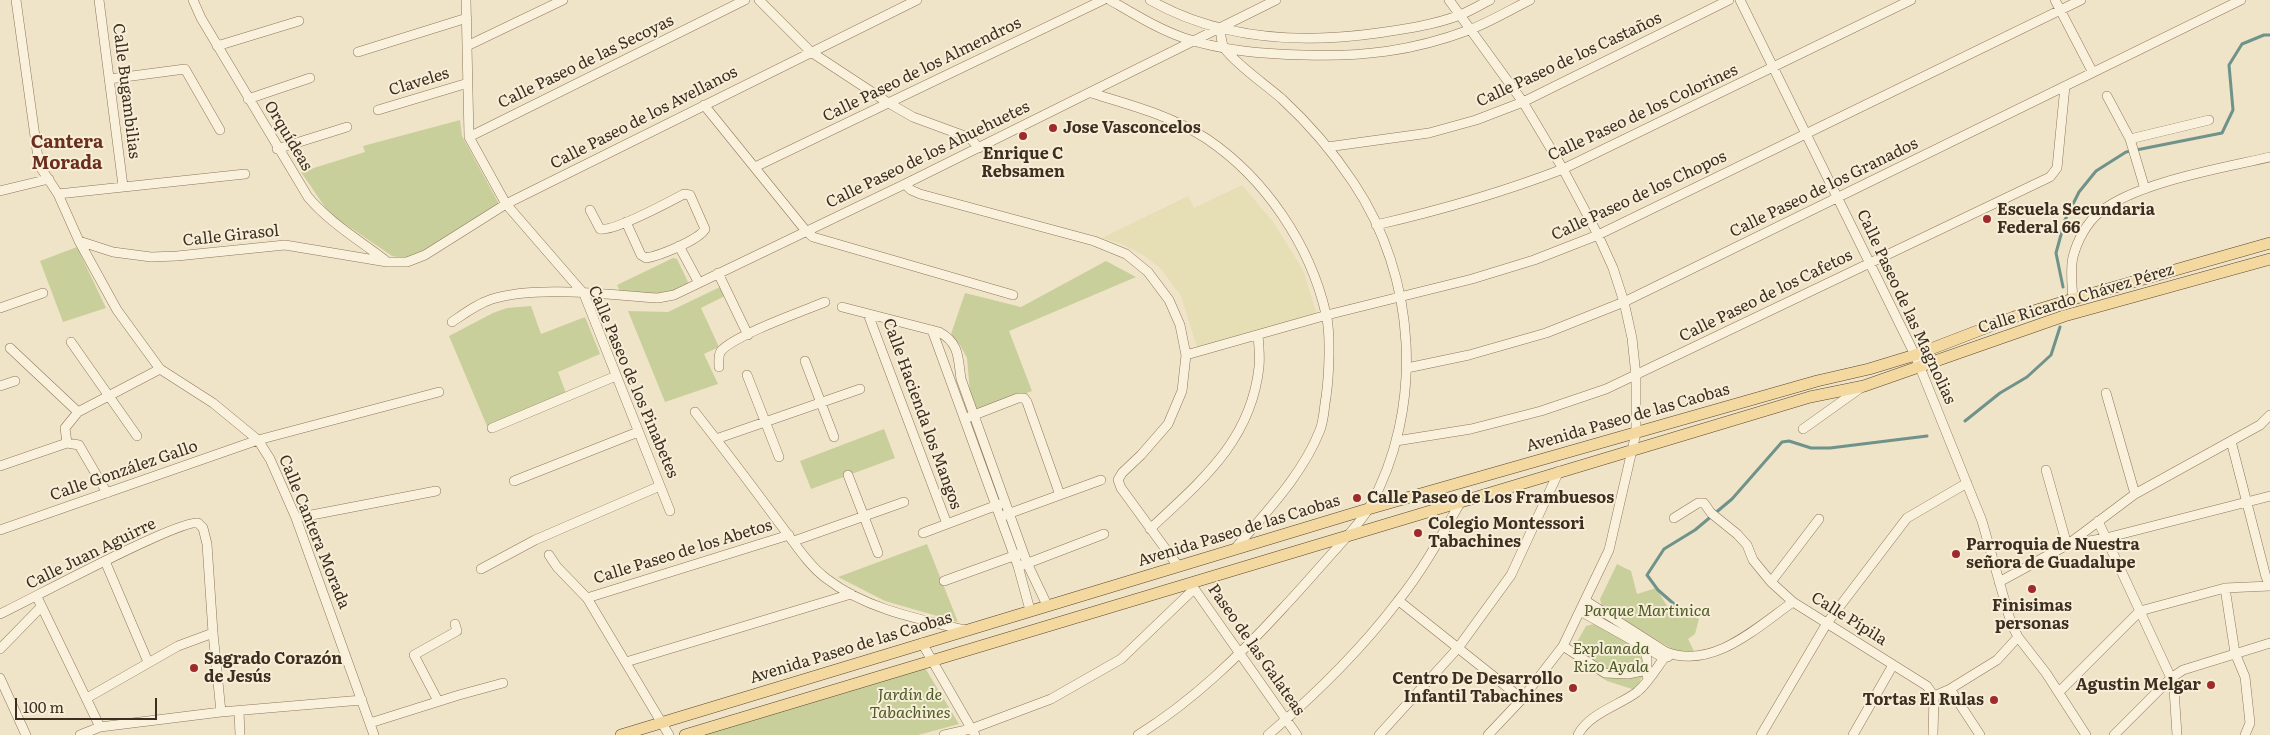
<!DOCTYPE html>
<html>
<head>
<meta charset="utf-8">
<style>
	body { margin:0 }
	#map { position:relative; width:2270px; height:735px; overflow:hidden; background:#f0e4c8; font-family:Literata,serif }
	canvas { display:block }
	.scale { position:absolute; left:15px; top:698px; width:142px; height:22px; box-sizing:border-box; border:2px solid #3d2e20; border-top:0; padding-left:6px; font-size:15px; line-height:18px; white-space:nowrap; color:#3d2e20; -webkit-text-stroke:4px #f7eed8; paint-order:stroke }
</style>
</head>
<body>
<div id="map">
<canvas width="2270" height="735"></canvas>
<div class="scale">100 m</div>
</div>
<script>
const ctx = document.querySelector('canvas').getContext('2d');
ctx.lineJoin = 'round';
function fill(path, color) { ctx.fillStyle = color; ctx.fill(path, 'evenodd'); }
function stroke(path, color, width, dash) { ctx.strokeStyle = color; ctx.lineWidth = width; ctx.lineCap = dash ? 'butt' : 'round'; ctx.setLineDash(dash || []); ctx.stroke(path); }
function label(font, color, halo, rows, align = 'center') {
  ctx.font = font + ' Literata,serif'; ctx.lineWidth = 4; ctx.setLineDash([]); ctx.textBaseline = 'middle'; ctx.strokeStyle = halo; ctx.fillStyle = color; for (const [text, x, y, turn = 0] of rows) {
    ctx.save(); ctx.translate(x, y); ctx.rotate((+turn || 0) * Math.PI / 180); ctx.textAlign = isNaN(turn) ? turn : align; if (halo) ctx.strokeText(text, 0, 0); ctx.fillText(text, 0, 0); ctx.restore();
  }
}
const farmland = new Path2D(`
	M1242,185L1274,223L1303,270L1317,315L1197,347L1181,296L1160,268L1143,255L1122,244L1102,238L1188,196L1194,208Z`);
const green = new Path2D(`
	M460,120L462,136L499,204L422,254L403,258L392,256L329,213L301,172L365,152L363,146Z
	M77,247L106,308L63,322L40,261Z
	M673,258L677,259L688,282L687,286L666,294L620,292L617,285Z
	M1106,261L1136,277L1009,331L1032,391L978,412L970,393L967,358L960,345L951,334L965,293L1021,307Z
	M720,287L725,296L701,308L719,347L704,354L718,384L665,402L628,311L668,312Z
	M531,306L541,334L585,317L600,354L558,372L566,393L487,426L449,336L493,313L507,308Z
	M884,429L895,458L811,489L800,461Z
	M927,544L958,622L885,601L838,577Z
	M1617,564L1631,571L1637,594L1656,588L1667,606L1699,619L1695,634L1688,639L1694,651L1677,652L1602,607L1600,599Z
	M1594,624C1621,640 1661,652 1635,690L1607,681L1569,656L1586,626Z
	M925,668L959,724L918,735H695Z`);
const stream = new Path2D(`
	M2063,287L2056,253L2065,220L2079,192L2096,171L2126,152L2222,133L2233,110L2229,65L2242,44L2264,35H2270
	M1965,421L2000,393L2027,377L2051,355L2060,327
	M1682,611L1658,590L1647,575L1664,549L1695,530L1732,499L1782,442L1789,441L1811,448H1830L1927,436`);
const minor = new Path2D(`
	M16,0L39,165L58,194L79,241L117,310L160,369L213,403L258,440L270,459L296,518L374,735
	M99,0L123,186
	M193,0L201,18L308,197C329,222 359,240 385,260
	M466,0L469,137L506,204L584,294L670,511
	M759,0L811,52L887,102L913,117L970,138L979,148
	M1110,0C1134,14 1158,29 1184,38C1224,51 1263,54 1304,55C1363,57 1413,51 1469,30C1490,22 1510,10 1530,0
	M1150,0C1220,40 1300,44 1378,33C1405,29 1434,25 1460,15C1470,11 1480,5 1490,0
	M1449,0L1523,102L1563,169L1598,235L1613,268L1624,302L1632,338L1636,376V433L1609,550L1563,646L1522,699L1488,735
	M1740,0L1915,355L1982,521L2011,623L2018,637L2046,673L2086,735
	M2055,0L2092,71
	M217,46L299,21
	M467,46L563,0
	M358,52L467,18
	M109,79L185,69L220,130
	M1091,93C1131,105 1172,116 1207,139C1266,179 1310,245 1326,314C1331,333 1329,377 1326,397C1324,408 1324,420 1320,430C1302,476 1265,513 1234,550
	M2107,96L2130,139L2145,189
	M248,99L310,78
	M704,105L806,231L813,237L1013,295
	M378,110L468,83
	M469,137L745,0
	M2130,139L2209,120
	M1327,147L1429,133L1476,120L1523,102L1729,0
	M277,149L347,127
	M755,167L1103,0
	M905,184L911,190L920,194L1094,241L1126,254L1148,272L1169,300L1180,325L1186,355L1182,391L1168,424L1141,455L1122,473L1118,480L1121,488L1178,566
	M0,191L49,179
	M58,194L245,174
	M590,210L600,229C613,232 669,202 684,194L690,195L705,229C699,240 659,256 646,258L641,255L626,222
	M1376,225C1441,210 1501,193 1563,169L1911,0
	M79,241L113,252L151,257L177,256L285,245L387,262H407L425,255L506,204L917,0
	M679,246L699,283
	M718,273L748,335
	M2073,299C2072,285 2070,270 2073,257C2077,241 2087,222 2100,212C2137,182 2223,168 2270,157
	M842,307L939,332C960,343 958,359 961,379L1027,563L1047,605
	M0,308L43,293
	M868,314L947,524
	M452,322C465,313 477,304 492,299C538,285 609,295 658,298L674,295L905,184L1276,0
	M932,330L1018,566L1030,610
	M71,342L137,436
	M10,348L78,412
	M1186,355L1327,315L1472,279L1534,260L1598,235L2081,0
	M805,361L834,437
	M719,367C719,362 718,355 721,351C735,335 803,311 825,302
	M1407,368L1469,355L1546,333L1624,302L2241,0
	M747,375L779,457
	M0,386L15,381
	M2106,393L2135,494
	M695,412C724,449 752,486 780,524C794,542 808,565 827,579C866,609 918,619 965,630
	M969,417L1018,398H1024L1027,402L1060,495
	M492,428L616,376
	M1803,429L1862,387
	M716,439L860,389
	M1396,441L1471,429L1541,411L1606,389L2050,177L2057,168L2065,86
	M2231,441L2266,577L2270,586
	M67,443L65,428L78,412L160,369
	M0,466L67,443L79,445L107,493
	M2046,470L2067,545L2106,538L2270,496
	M848,475L878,553
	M514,481L638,432
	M1005,515L1101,480
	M296,518L436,491
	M1674,518L1698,503H1704L1711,513L1737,534L1747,545L1753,560L1771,582L1793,602L1927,686L1934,696L1933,735
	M2098,521L2171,678L2174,689L2177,735
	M1150,529C1201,481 1251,441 1259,367C1260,357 1259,346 1258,336
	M0,530L258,440L439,392
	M923,533L1000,504
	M794,541L904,502
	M549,555L557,567L587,598L669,735
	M105,561L148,662
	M1023,565L1104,534
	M481,569L535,540L660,486
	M944,581L1019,554
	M1771,582L1819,519
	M1999,582L2067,545L2135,494L2260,425L2270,415
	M1191,584L1297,735
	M2225,588L2235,653L2245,677L2250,723L2245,735
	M37,597L100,727
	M587,598L789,535
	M1399,601L1522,699
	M1586,601L1666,652C1713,670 1757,627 1793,602
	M1580,611L1664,658L1668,657
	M0,614C30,600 179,519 198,523L203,528L207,544L213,633L221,712
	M922,643L975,735
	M1563,646L1605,673L1628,674L1647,670
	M1643,647L1647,659V676
	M0,649L41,607
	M626,662L851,594
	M0,678L26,735
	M1950,689L1980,735
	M2059,692L2140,611L2225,588L2270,586
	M1934,696L1950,689L1997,660L2018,637
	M87,698L178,646L213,633
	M438,701L414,655L457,631L455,624
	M239,711L240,735
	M370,723L459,695L503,683
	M80,735L100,727L221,712L362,700
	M944,735L971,729L1051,699L1121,659L1194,589
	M1138,735C1193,701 1240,655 1283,608C1301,589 1318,569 1336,549C1347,536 1360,523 1369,508C1425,408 1417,277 1353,182C1333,152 1308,123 1282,99C1266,85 1237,65 1225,49C1221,44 1221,35 1220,28
	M1268,735C1316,694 1360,651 1398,601C1423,570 1442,535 1461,501
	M1379,735L1458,648L1511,575L1559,471
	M1578,735C1588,714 1620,705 1637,692C1648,683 1656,669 1664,658L1666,652
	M1761,735L1827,623L1907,518L1967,483
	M1853,735L1893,665
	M2114,735L2171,678L2183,670L2270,643`);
const major = new Path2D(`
	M621,735L1368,509L1817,381L1869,369L1915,355L2014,317L2073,299L2270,243
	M685,735L1810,397L1864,386L2064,316L2270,259`);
const markers = [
	[1053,128,5,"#9e2a2b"],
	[1023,136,5,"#9e2a2b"],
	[1987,219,5,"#9e2a2b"],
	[1357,498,5,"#9e2a2b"],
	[1418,533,5,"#9e2a2b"],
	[1956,554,5,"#9e2a2b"],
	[2032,589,5,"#9e2a2b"],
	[194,668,5,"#9e2a2b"],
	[2211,685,5,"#9e2a2b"],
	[1573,688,5,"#9e2a2b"],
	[1994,700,5,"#9e2a2b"]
];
const streetNames = [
	["Calle Paseo de los Castaños",1569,60,-25],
	["Calle Paseo de las Secoyas",586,62,-26],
	["Calle Paseo de los Almendros",922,70,-26],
	["Claveles",419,82,-17],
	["Calle Bugambilias",126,91,83],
	["Calle Paseo de los Colorines",1643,113,-25],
	["Calle Paseo de los Avellanos",644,118,-27],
	["Orquídeas",288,136,59],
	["Calle Paseo de los Ahuehuetes",928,155,-26],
	["Calle Paseo de los Granados",1824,188,-26],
	["Calle Paseo de los Chopos",1639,196,-25],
	["Calle Girasol",231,236,-6],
	["Calle Paseo de los Cafetos",1766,296,-26],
	["Calle Ricardo Chávez Pérez",2076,299,-17],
	["Calle Paseo de las Magnolias",1906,307,65],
	["Calle Paseo de los Pinabetes",633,382,67],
	["Calle Hacienda los Mangos",922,414,70],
	["Avenida Paseo de las Caobas",1628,418,-16],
	["Calle González Gallo",124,471,-19],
	["Avenida Paseo de las Caobas",1239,531,-17],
	["Calle Cantera Morada",314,532,68],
	["Calle Paseo de los Abetos",683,552,-17],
	["Calle Juan Aguirre",91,554,-26],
	["Calle Pípila",1849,619,32],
	["Avenida Paseo de las Caobas",851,648,-17],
	["Paseo de las Galateas",1256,650,55]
];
const poiNames = [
	["Jose Vasconcelos",1063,128],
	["Enrique C",1023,154,"center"],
	["Rebsamen",1023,172,"center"],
	["Escuela Secundaria",1997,210],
	["Federal 66",1997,228],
	["Calle Paseo de Los Frambuesos",1367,498],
	["Colegio Montessori",1428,524],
	["Tabachines",1428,542],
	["Parroquia de Nuestra",1966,545],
	["señora de Guadalupe",1966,563],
	["Finisimas",2032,606,"center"],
	["personas",2032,624,"center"],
	["Sagrado Corazón",204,659],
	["de Jesús",204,677],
	["Centro De Desarrollo",1563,679,"right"],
	["Infantil Tabachines",1563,697,"right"],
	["Agustin Melgar",2201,685,"right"],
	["Tortas El Rulas",1984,700,"right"]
];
const parkNames = [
	["Parque Martinica",1647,611],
	["Explanada",1611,649],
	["Rizo Ayala",1611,667],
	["Jardín de",910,695],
	["Tabachines",910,713]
];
const neighbourhoodNames = [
	["Cantera",67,143],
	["Morada",67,164]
];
fill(farmland, '#e6deb5');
fill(green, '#c9cf9b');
stroke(stream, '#6f938a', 3);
stroke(minor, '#8d765c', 10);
stroke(major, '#5b4430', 12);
stroke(minor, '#faf1dc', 9);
stroke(major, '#f3d9a0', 11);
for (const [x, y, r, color] of markers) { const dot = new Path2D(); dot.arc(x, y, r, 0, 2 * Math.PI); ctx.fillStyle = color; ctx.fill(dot); stroke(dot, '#f7eed8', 2); }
label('16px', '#3d2e20', '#f7eed8', streetNames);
label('bold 16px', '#3d2e20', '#f7eed8', poiNames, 'left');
label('italic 16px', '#4d5a26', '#f7eed8', parkNames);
label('bold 18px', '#6b2e1e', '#f7eed8', neighbourhoodNames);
</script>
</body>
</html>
